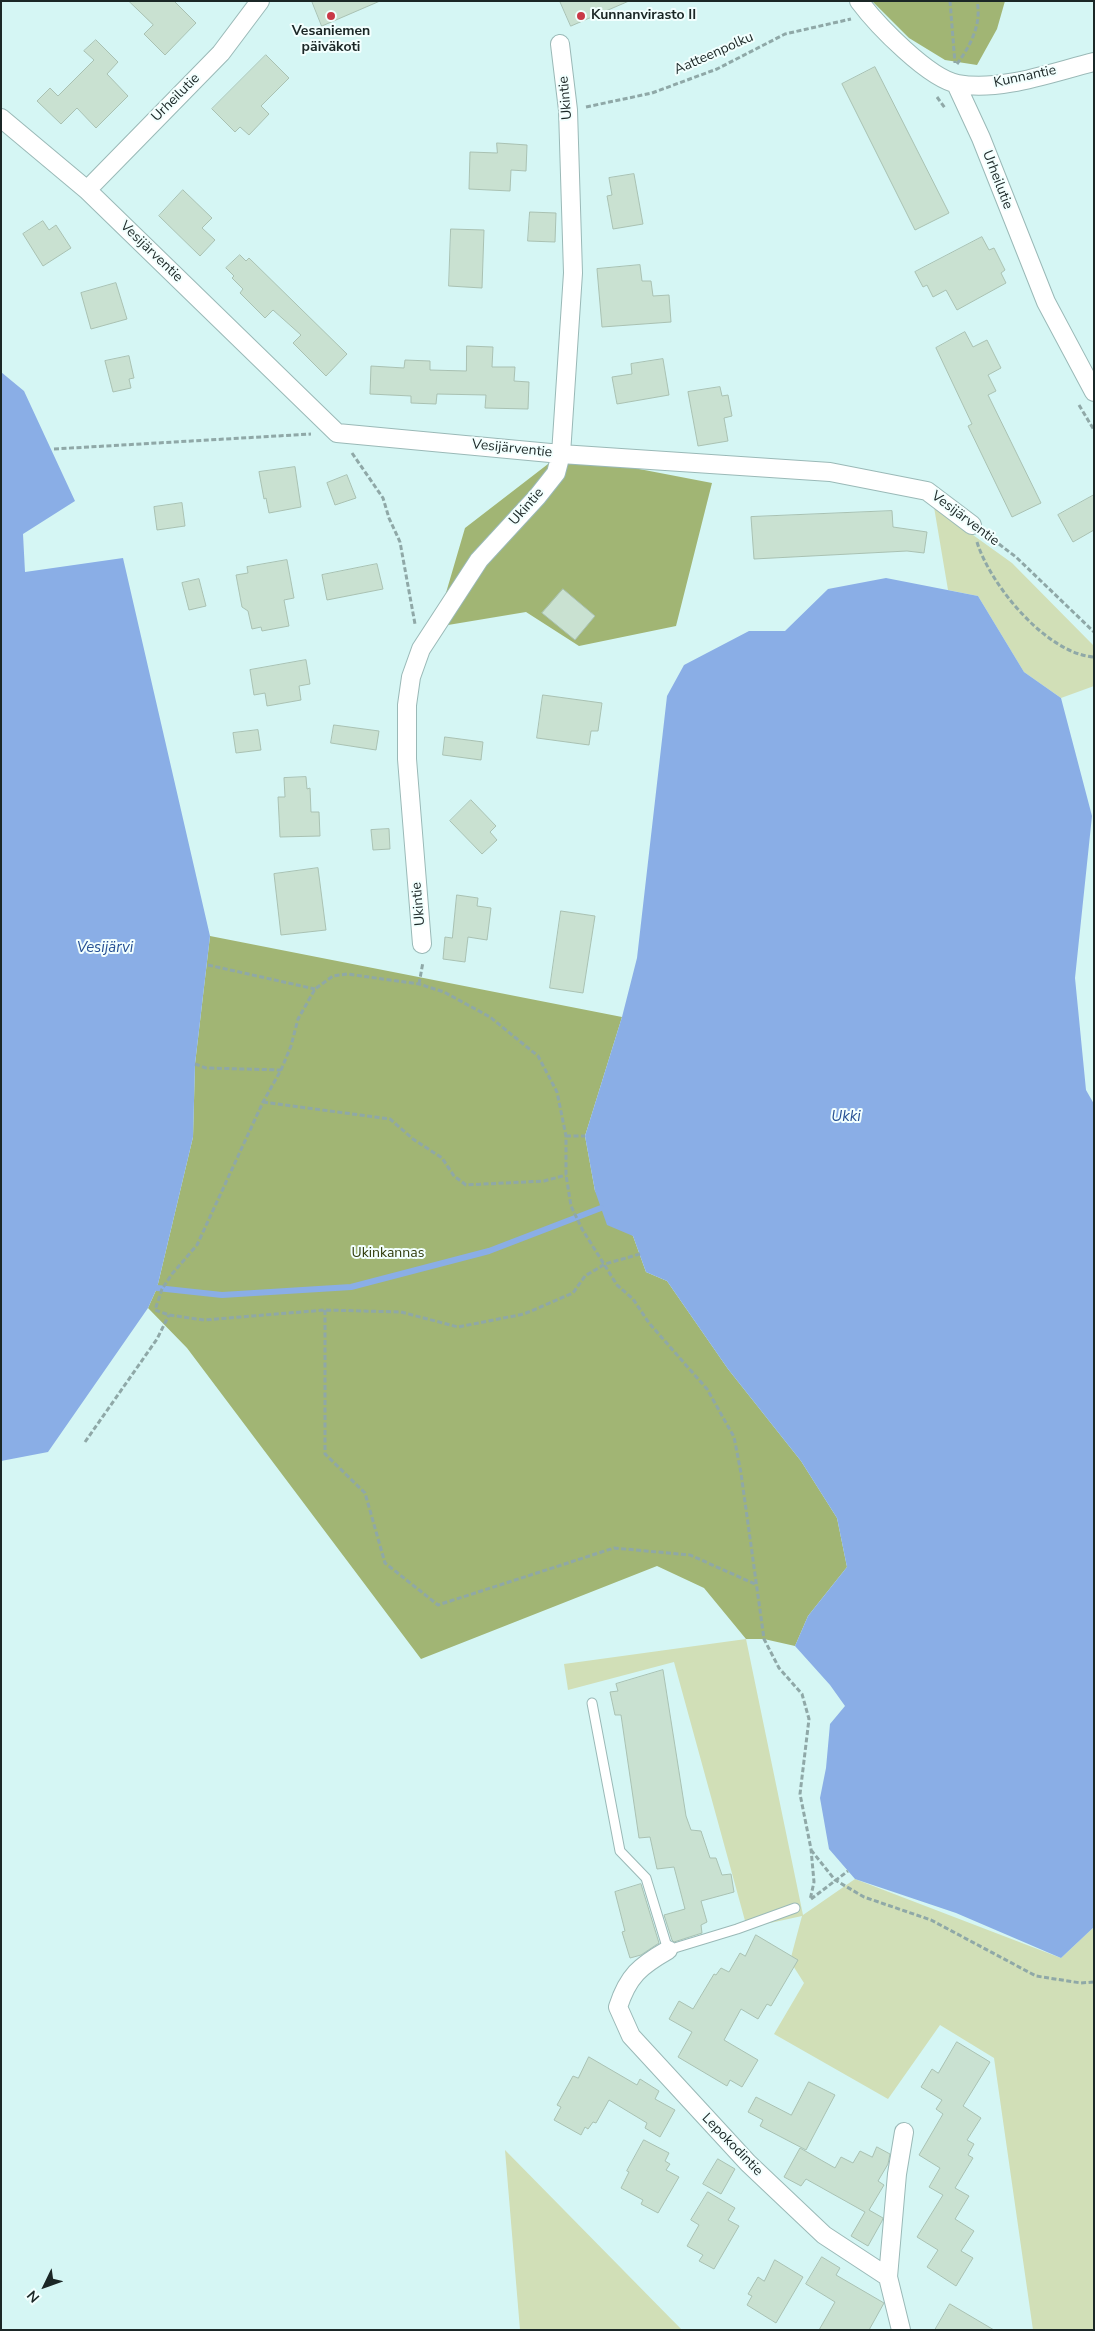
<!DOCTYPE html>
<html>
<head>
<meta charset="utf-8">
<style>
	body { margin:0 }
	#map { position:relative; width:1095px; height:2331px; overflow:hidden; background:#d5f6f4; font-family:"Nunito Sans",sans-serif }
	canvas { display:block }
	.frame { position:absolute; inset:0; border:2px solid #1b2726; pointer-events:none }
	.north { position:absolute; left:20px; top:2261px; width:50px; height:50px; -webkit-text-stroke:4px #f2fffe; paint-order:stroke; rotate:228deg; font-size:14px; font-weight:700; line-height:20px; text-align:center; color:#1b2726 }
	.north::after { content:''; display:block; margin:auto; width:18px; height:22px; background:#1b2726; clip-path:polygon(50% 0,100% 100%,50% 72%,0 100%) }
</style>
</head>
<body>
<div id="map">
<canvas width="1095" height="2331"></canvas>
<div class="frame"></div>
<div class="north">N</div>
</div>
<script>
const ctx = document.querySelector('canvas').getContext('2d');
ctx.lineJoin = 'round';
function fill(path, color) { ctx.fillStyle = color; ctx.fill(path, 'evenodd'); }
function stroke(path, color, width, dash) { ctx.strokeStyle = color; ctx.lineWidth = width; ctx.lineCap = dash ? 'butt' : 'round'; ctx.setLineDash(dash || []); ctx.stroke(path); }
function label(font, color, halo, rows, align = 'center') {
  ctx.font = font + ' "Nunito Sans",sans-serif'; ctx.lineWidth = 4; ctx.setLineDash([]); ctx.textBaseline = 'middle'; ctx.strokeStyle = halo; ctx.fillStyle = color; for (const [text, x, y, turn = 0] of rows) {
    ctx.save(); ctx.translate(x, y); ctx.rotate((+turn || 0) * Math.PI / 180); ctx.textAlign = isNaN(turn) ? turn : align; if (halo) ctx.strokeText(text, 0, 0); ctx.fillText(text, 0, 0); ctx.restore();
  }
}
const green = new Path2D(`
	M934,507L1012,563L1094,646V686L1061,698L1024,672L978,596L948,590Z
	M746,1639L803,1915L855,1879L1061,1958L1094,1927V2330H1033L994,2058L940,2025L888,2099L774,2034L804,1983L790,1961L802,1916L747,1928L674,1662L568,1690L564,1664Z
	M505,2150L682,2330H520Z`);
const forest = new Path2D(`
	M872,1H1005L997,29L977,65L945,60L909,38Z
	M561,454L712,483L676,626L579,646L526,612L436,627L465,528Z
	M210,936L622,1017L585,1136L595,1191L633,1236L646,1272L667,1281L728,1369L801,1461L837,1518L847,1567L808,1616L795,1646L764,1639H746L704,1588L657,1566L421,1659L187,1348L148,1308L157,1288L193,1137L195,1064Z`);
const water = new Path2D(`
	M1,372L24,391L75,501L23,534L25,572L123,558L210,936L195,1064L193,1137L157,1288L148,1308L48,1452L1,1461Z
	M886,578L978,596L1024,672L1061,698L1092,816L1075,978L1086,1090L1094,1104V1927L1061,1958L956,1913L855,1879L829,1849L820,1798L826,1768L830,1724L845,1706L830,1685L795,1646L808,1616L847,1567L837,1518L801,1461L728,1369L667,1281L646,1272L633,1236L607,1225L595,1191L585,1136L622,1017L637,958L667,696L684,665L749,631H785L828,589Z`);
const stream = new Path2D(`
	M157,1288L222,1295L351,1287L489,1251L601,1208`);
const building = new Path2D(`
	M129,1H174L196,23L165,55L144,34L153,25Z
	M312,1H380L322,26Z
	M560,1H629L571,26Z
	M96,40L118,62L107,74L128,96L96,128L77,108L61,124L37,101L50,88L58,96L94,60L84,51Z
	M266,55L289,78L261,106L269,114L249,135L240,127L235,132L212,109Z
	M875,67L949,213L915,230L842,84Z
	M497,143L527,145L526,171L511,170L510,191L469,189L470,152L497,153Z
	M634,174L643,224L613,229L607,196L612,195L609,178Z
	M183,190L212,218L202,228L215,240L200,256L159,216Z
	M530,212L556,213L555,242L528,241Z
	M43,221L49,230L56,225L71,248L43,266L23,234Z
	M451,229L484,230L482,288L449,286Z
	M982,237L989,250L994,248L1005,270L1001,273L1006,283L957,310L946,290L933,297L927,285L923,287L915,272Z
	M240,255L246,261L249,258L347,354L326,376L293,343L301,335L273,310L265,318L240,293L243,289L232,278L234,276L226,268Z
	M640,265L642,281H651L653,296L669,295L671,322L602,327L597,269Z
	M116,283L127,319L91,329L81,293Z
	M965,332L973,347L987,340L1001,368L988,375L996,391L988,395L1041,503L1012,517L968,426L972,424L936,348Z
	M467,346L493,347L492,367H515L514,381L529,382L528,409L485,408L486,395L437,394L436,404L411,403V396L370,394L371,366L404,368L405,360L430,361V370L466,371Z
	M129,356L134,378L129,379L131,388L113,392L105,361Z
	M663,359L669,395L617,404L612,377L632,374L631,364Z
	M720,387L722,396L728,395L732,416L724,418L728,441L698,446L688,392Z
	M295,467L301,507L269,513L266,498L264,499L259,472Z
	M347,475L356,498L335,505L327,483Z
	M1094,495V530L1073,542L1058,515Z
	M182,503L185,526L157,530L154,507Z
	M892,511L893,527L927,532L924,553L907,551L754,559L751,517Z
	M287,560L294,598L284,600L289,626L262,631L261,627L252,629L248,611L242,607L236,575L248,573L247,567Z
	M377,564L383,589L327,600L322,575Z
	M199,579L206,606L189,610L182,583Z
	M563,589L595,616L575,640L542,613Z
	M306,660L310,684L299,686L301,700L267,706L265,693L254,695L250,670Z
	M543,695L602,703L598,731H591L589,745L537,738Z
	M334,725L379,731L376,750L331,743Z
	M258,730L261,750L236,753L233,733Z
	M445,737L483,742L481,760L443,755Z
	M306,777L307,789L310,788L311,812H319L320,836L280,837L278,797H285L284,778Z
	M471,800L496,826L490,832L497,840L482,854L450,821Z
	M389,829L390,849L373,850L371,830Z
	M318,868L326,930L281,935L274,874Z
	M457,895L478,898L477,906L491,908L487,940L468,937L465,962L443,959L445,937L452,938Z
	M561,911L595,916L583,993L550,988Z
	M663,1670L686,1816L691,1830L701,1831L710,1858H716L722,1875L731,1874L734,1892L701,1901L707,1922L701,1925L702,1933L674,1942L672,1940L664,1915L685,1909L674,1867L657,1869L650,1837L639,1838L621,1715H615L610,1692L618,1691L616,1684Z
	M641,1884L659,1943L641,1955L630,1958L622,1932L625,1931L615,1892Z
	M756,1935L798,1960L771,2006L767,2004L758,2019L741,2009L724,2040L758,2060L742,2087L730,2080L727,2086L678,2057L692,2032L669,2019L679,2001L693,2009L714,1974L716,1975L721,1968L729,1972L740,1953L745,1956Z
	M957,2042L990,2062L963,2106L981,2118L967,2140L974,2144L968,2155L973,2158L955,2188L969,2196L955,2219L974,2231L961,2251L973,2258L956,2286L927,2267L938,2250L917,2237L943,2195L929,2187L940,2168L919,2155L943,2114L936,2109L942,2100L921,2087L932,2069L938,2073Z
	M589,2057L637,2085L640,2079L659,2091L655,2099L675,2110L660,2137L645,2128L647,2123L609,2100L596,2123L593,2122L588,2129L585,2127L581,2135L554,2120L561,2107L557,2105L573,2076L578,2078Z
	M809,2082L835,2095L806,2150L760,2126L763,2120L748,2112L756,2097L791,2115Z
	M644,2140L669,2153L665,2161L670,2164L666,2170L679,2177L658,2213L641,2204L643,2200L621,2188L629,2172L627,2171Z
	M877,2147L890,2154L888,2164L878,2181L884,2185L869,2210L883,2218L882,2221L868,2246L851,2236L865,2212L806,2179L801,2186L784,2177L800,2148L835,2168L841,2157L853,2163L860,2151L872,2157Z
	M718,2159L735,2169L721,2194L703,2184Z
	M708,2192L735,2208L728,2220L739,2226L714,2269L699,2261L703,2255L687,2246L699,2225L691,2220Z
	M822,2257L840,2268L836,2275L884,2303L869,2330H819L835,2302L806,2284Z
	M775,2260L803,2277L776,2323L747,2305L752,2296L748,2294L758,2277L764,2281Z
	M950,2304L994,2330H935Z`);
const path = new Path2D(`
	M950,1L955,63
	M957,64C970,46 982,25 977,1
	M937,97L945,108
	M586,107L652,93L717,69L785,34L851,19
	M1079,405L1094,430
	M54,449L311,434
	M352,453L383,498L389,518L400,542L415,624
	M987,535L1016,557L1094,632
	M977,542C990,585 1047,654 1094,657
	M208,965L315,989
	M419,984L423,962
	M195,1064L206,1068L281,1070
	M263,1102L390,1119L413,1139L442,1158L454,1176L466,1185L544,1181L566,1175
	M566,1136H585
	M640,1254L605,1264L585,1276L573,1293L524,1314L458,1327L401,1312L325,1310L204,1320L169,1315L155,1310L162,1289L172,1274L197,1245L263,1102L281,1070L291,1046L298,1019L315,989L333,976L347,974L419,984L444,992L490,1017L538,1056L557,1092L566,1136V1175L571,1206L582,1229L617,1285L633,1299L649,1323L707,1389L734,1437L741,1473L764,1639L779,1668L802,1694L809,1719L800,1794L811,1849L814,1882L810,1900
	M325,1310V1454L365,1493L385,1563L438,1605L614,1548L690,1555L755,1584
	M85,1442L157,1339L169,1315
	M811,1850L835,1880L864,1897L931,1920L1036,1976L1081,1983L1094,1982
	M811,1899L848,1871`);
const service = new Path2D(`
	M592,1703L620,1851L646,1878L668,1950L737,1929L795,1908`);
const minor = new Path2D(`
	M859,1C877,25 929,79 958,84C1000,92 1053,72 1094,62
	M956,84L981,138L1046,302L1094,392
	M1,118L87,190L337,433L561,454L830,472L927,491L972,525
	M87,190L221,53L260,1
	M422,944L407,759V705L411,677L421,649L479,560L537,497L556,473L561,454L573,273L568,110L560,44
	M668,1950C640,1966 628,1976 618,2007L631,2036L748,2163L824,2235L888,2277L901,2330
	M888,2277L897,2174L904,2132`);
const markers = [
	[331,16,5,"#c93947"],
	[581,16,5,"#c93947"]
];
const poiNames = [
	["Kunnanvirasto II",591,16],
	["Vesaniemen",331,32,"center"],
	["päiväkoti",331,48,"center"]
];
const streetNames = [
	["Aatteenpolku",714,54,-24],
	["Kunnantie",1025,77,-12],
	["Urheilutie",176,98,-45],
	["Ukintie",566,98,-95],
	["Urheilutie",997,180,69],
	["Vesijärventie",151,252,44],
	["Vesijärventie",512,449,6],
	["Ukintie",527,507,-49],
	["Vesijärventie",965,519,37],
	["Ukintie",419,904,-95],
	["Lepokodintie",732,2145,46]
];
const parkNames = [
	["Ukinkannas",388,1254]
];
const waterNames = [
	["Vesijärvi",105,948],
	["Ukki",846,1117]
];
fill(green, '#d1dfb7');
fill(forest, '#a1b574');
fill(water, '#8aaee6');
stroke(stream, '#8aaee6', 6);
fill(building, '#c9e1d1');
stroke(building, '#a9c1b2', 1);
stroke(service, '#9ab9b7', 11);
stroke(minor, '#9ab9b7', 20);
stroke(path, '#8fa8a7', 3, [5, 2.5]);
stroke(service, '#fff', 9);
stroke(minor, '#fff', 18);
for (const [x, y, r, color] of markers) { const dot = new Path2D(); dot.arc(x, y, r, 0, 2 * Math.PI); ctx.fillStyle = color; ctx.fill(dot); stroke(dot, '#f2fffe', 2); }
label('bold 14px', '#1b2726', '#f2fffe', poiNames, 'left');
label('14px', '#1b2726', '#f2fffe', streetNames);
label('14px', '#303c0b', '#f2fffe', parkNames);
label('italic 15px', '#275195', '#f2fffe', waterNames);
</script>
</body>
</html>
